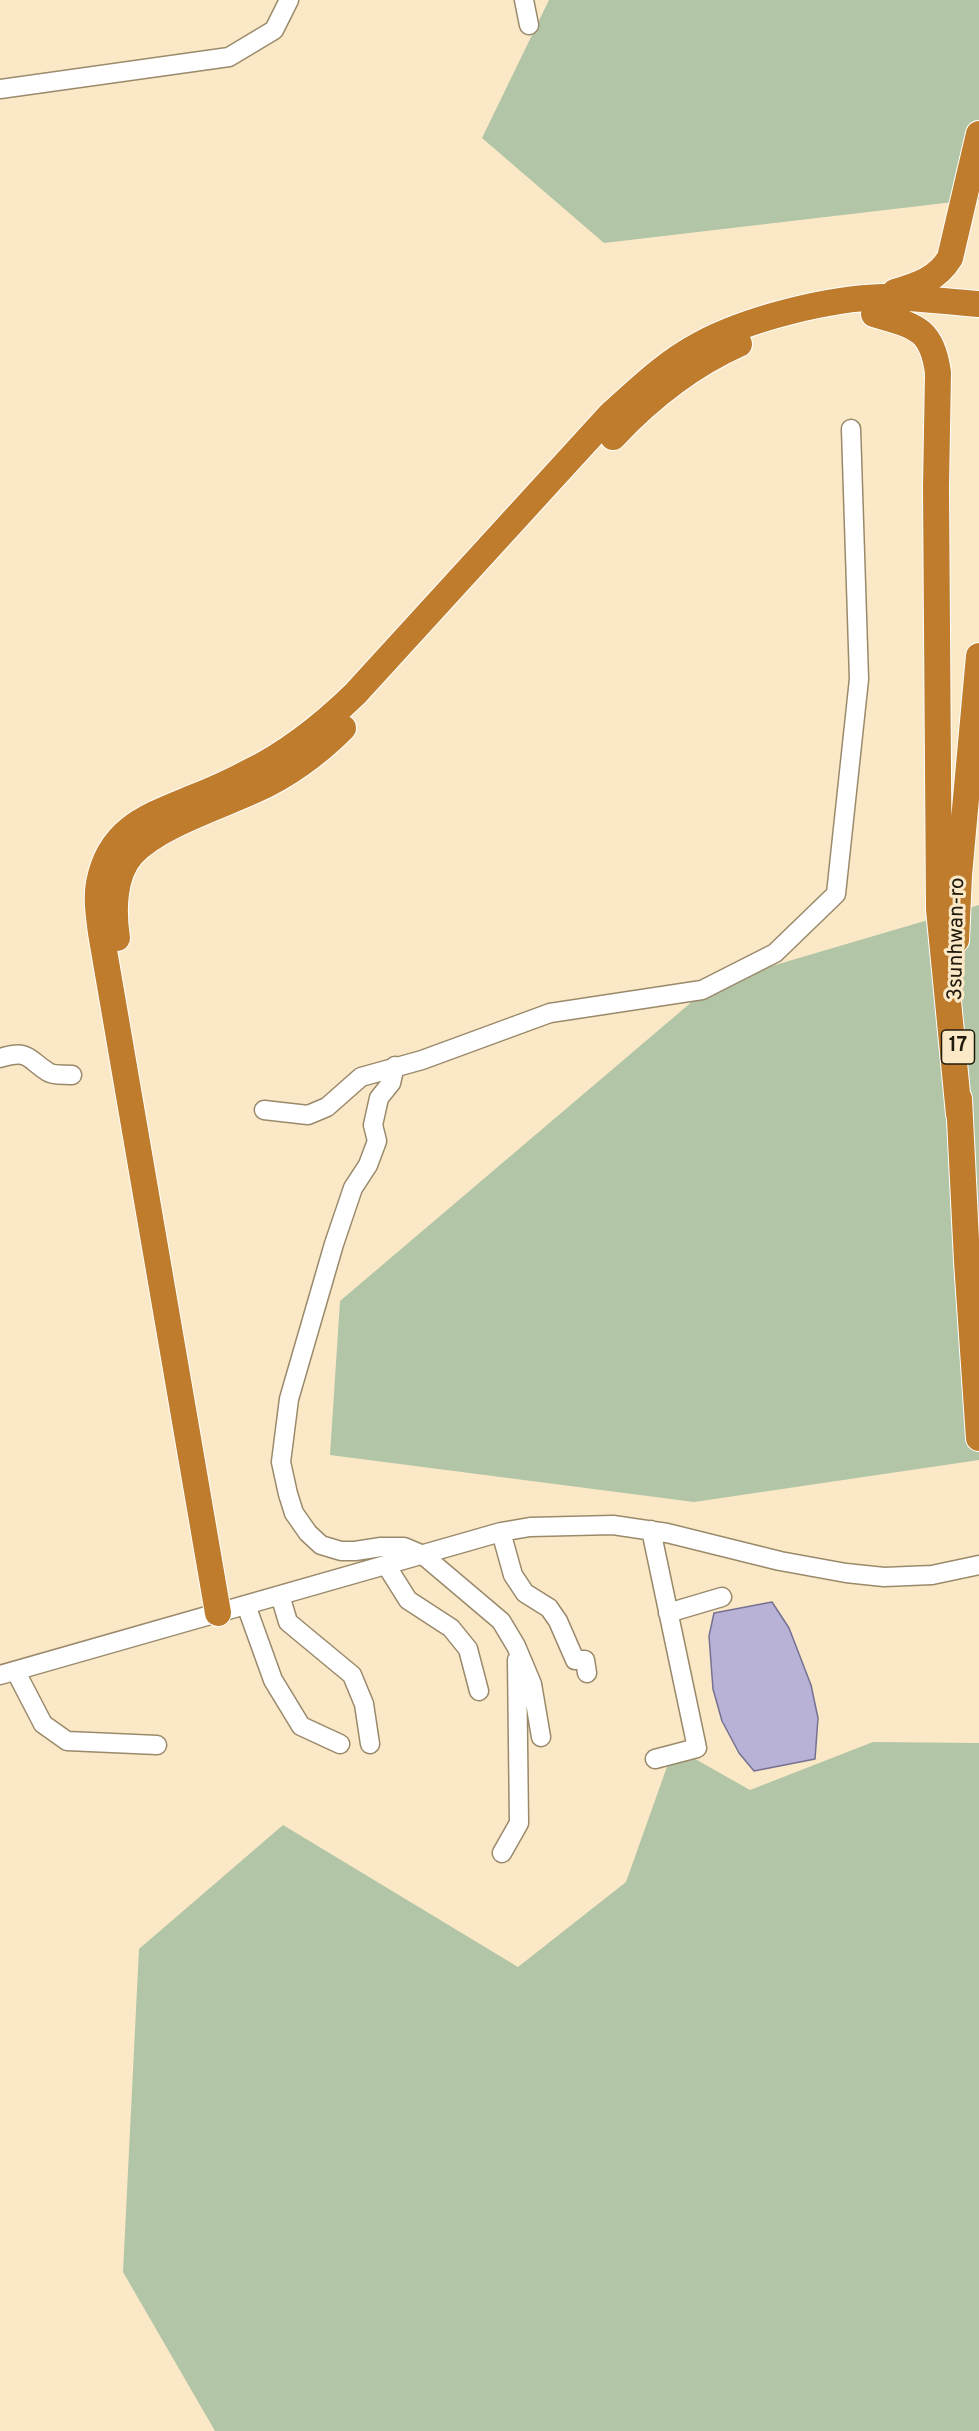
<!DOCTYPE html>
<html>
<head>
<meta charset="utf-8">
<style>
	body { margin:0 }
	canvas { display:block; background:#fae8c6 }
</style>
</head>
<body>
<canvas width="979" height="2431"></canvas>
<script>
const ctx = document.querySelector('canvas').getContext('2d');
ctx.lineJoin = 'round';
function fill(path, color) { ctx.fillStyle = color; ctx.fill(path, 'evenodd'); }
function stroke(path, color, width, dash) { ctx.strokeStyle = color; ctx.lineWidth = width; ctx.lineCap = dash ? 'butt' : 'round'; ctx.setLineDash(dash || []); ctx.stroke(path); }
function label(font, color, halo, rows, align = 'center') {
  ctx.font = font + ' Overpass,sans-serif'; ctx.lineWidth = 6; ctx.setLineDash([]); ctx.textBaseline = 'middle'; ctx.strokeStyle = halo; ctx.fillStyle = color; for (const [text, x, y, turn = 0] of rows) {
    ctx.save(); ctx.translate(x, y); ctx.rotate((+turn || 0) * Math.PI / 180); ctx.textAlign = isNaN(turn) ? turn : align; if (halo) ctx.strokeText(text, 0, 0); ctx.fillText(text, 0, 0); ctx.restore();
  }
}
const green = new Path2D(`
	M549,0H979V199L604,243L482,138Z
	M979,905V1460L694,1502L330,1455L340,1301L714,983Z
	M873,1742L979,1743V2431H215L123,2272L139,1949L283,1825L518,1967L626,1882L674,1747L750,1790Z`);
const building = new Path2D(`
	M772,1602L789,1628L811,1685L818,1718L815,1759L754,1771L739,1753L722,1721L713,1689L709,1636L714,1613Z`);
const minor = new Path2D(`
	M524,0L529,25
	M0,89L229,57L274,30L289,0
	M0,1058C30,1049 27,1059 48,1072C54,1076 65,1074 72,1075
	M395,1066L391,1083L379,1098L373,1125L377,1141L368,1165L353,1188L334,1244L289,1399L281,1462L288,1494L294,1513L308,1533L321,1545L341,1551H355L381,1547H404L423,1555L501,1621L516,1646L532,1684L541,1737
	M264,1110L308,1115L327,1107L361,1077L422,1060L550,1013L702,990L775,953L836,894L859,679L851,429
	M651,1530L697,1748L655,1759
	M501,1532L513,1575L525,1593L549,1608L558,1621L575,1660H585L587,1673
	M386,1565L408,1600L451,1628L468,1649L479,1691
	M280,1595L288,1622L352,1675L364,1704L370,1744
	M246,1605L273,1680L301,1726L340,1744
	M668,1613L722,1597
	M16,1672L43,1724L67,1741L157,1745
	M0,1675L501,1532L530,1527L613,1525L667,1533L780,1561L846,1573L884,1577L932,1575L979,1565
	M502,1853L519,1823L517,1660`);
const highway = new Path2D(`
	M895,292C919,285 937,279 950,258L979,134
	M874,314C914,326 932,327 938,373L936,487L939,909L959,1114
	M613,437C648,400 692,365 739,344
	M117,938C113,912 113,875 132,854C158,826 218,807 253,791C287,776 317,754 343,728
	M956,940L959,875L979,656
	M959,1099L967,1261L979,1438
	M218,1613L101,933C99,917 96,899 99,883C109,831 143,818 187,800C208,792 229,783 249,772C290,752 323,725 355,694L610,415C638,390 665,363 699,345C746,319 830,298 883,297C915,297 947,302 979,304`);
const shields = [
	[958,1047,33]
];
const shieldNames = [
	["17",958,1047]
];
const streetNames = [
	["3sunhwan-ro",958,939,-89]
];
fill(green, '#b2c6a7');
fill(building, '#b7b2d6');
stroke(building, '#767191', 1.5);
stroke(minor, '#9a8a6b', 21);
stroke(highway, '#fff', 28);
stroke(minor, '#fff', 18);
stroke(highway, '#be7c2c', 26);
for (const [x, y, w] of shields) { const box = new Path2D(); box.roundRect(x - w / 2, y - 17, w, 34, 4.5); ctx.fillStyle = '#fae8c6'; ctx.fill(box); stroke(box, '#201a0d', 1.5); }
label('bold 20px', '#201a0d', null, shieldNames);
label('21px', '#201a0d', '#fae8c6', streetNames);
</script>
</body>
</html>
